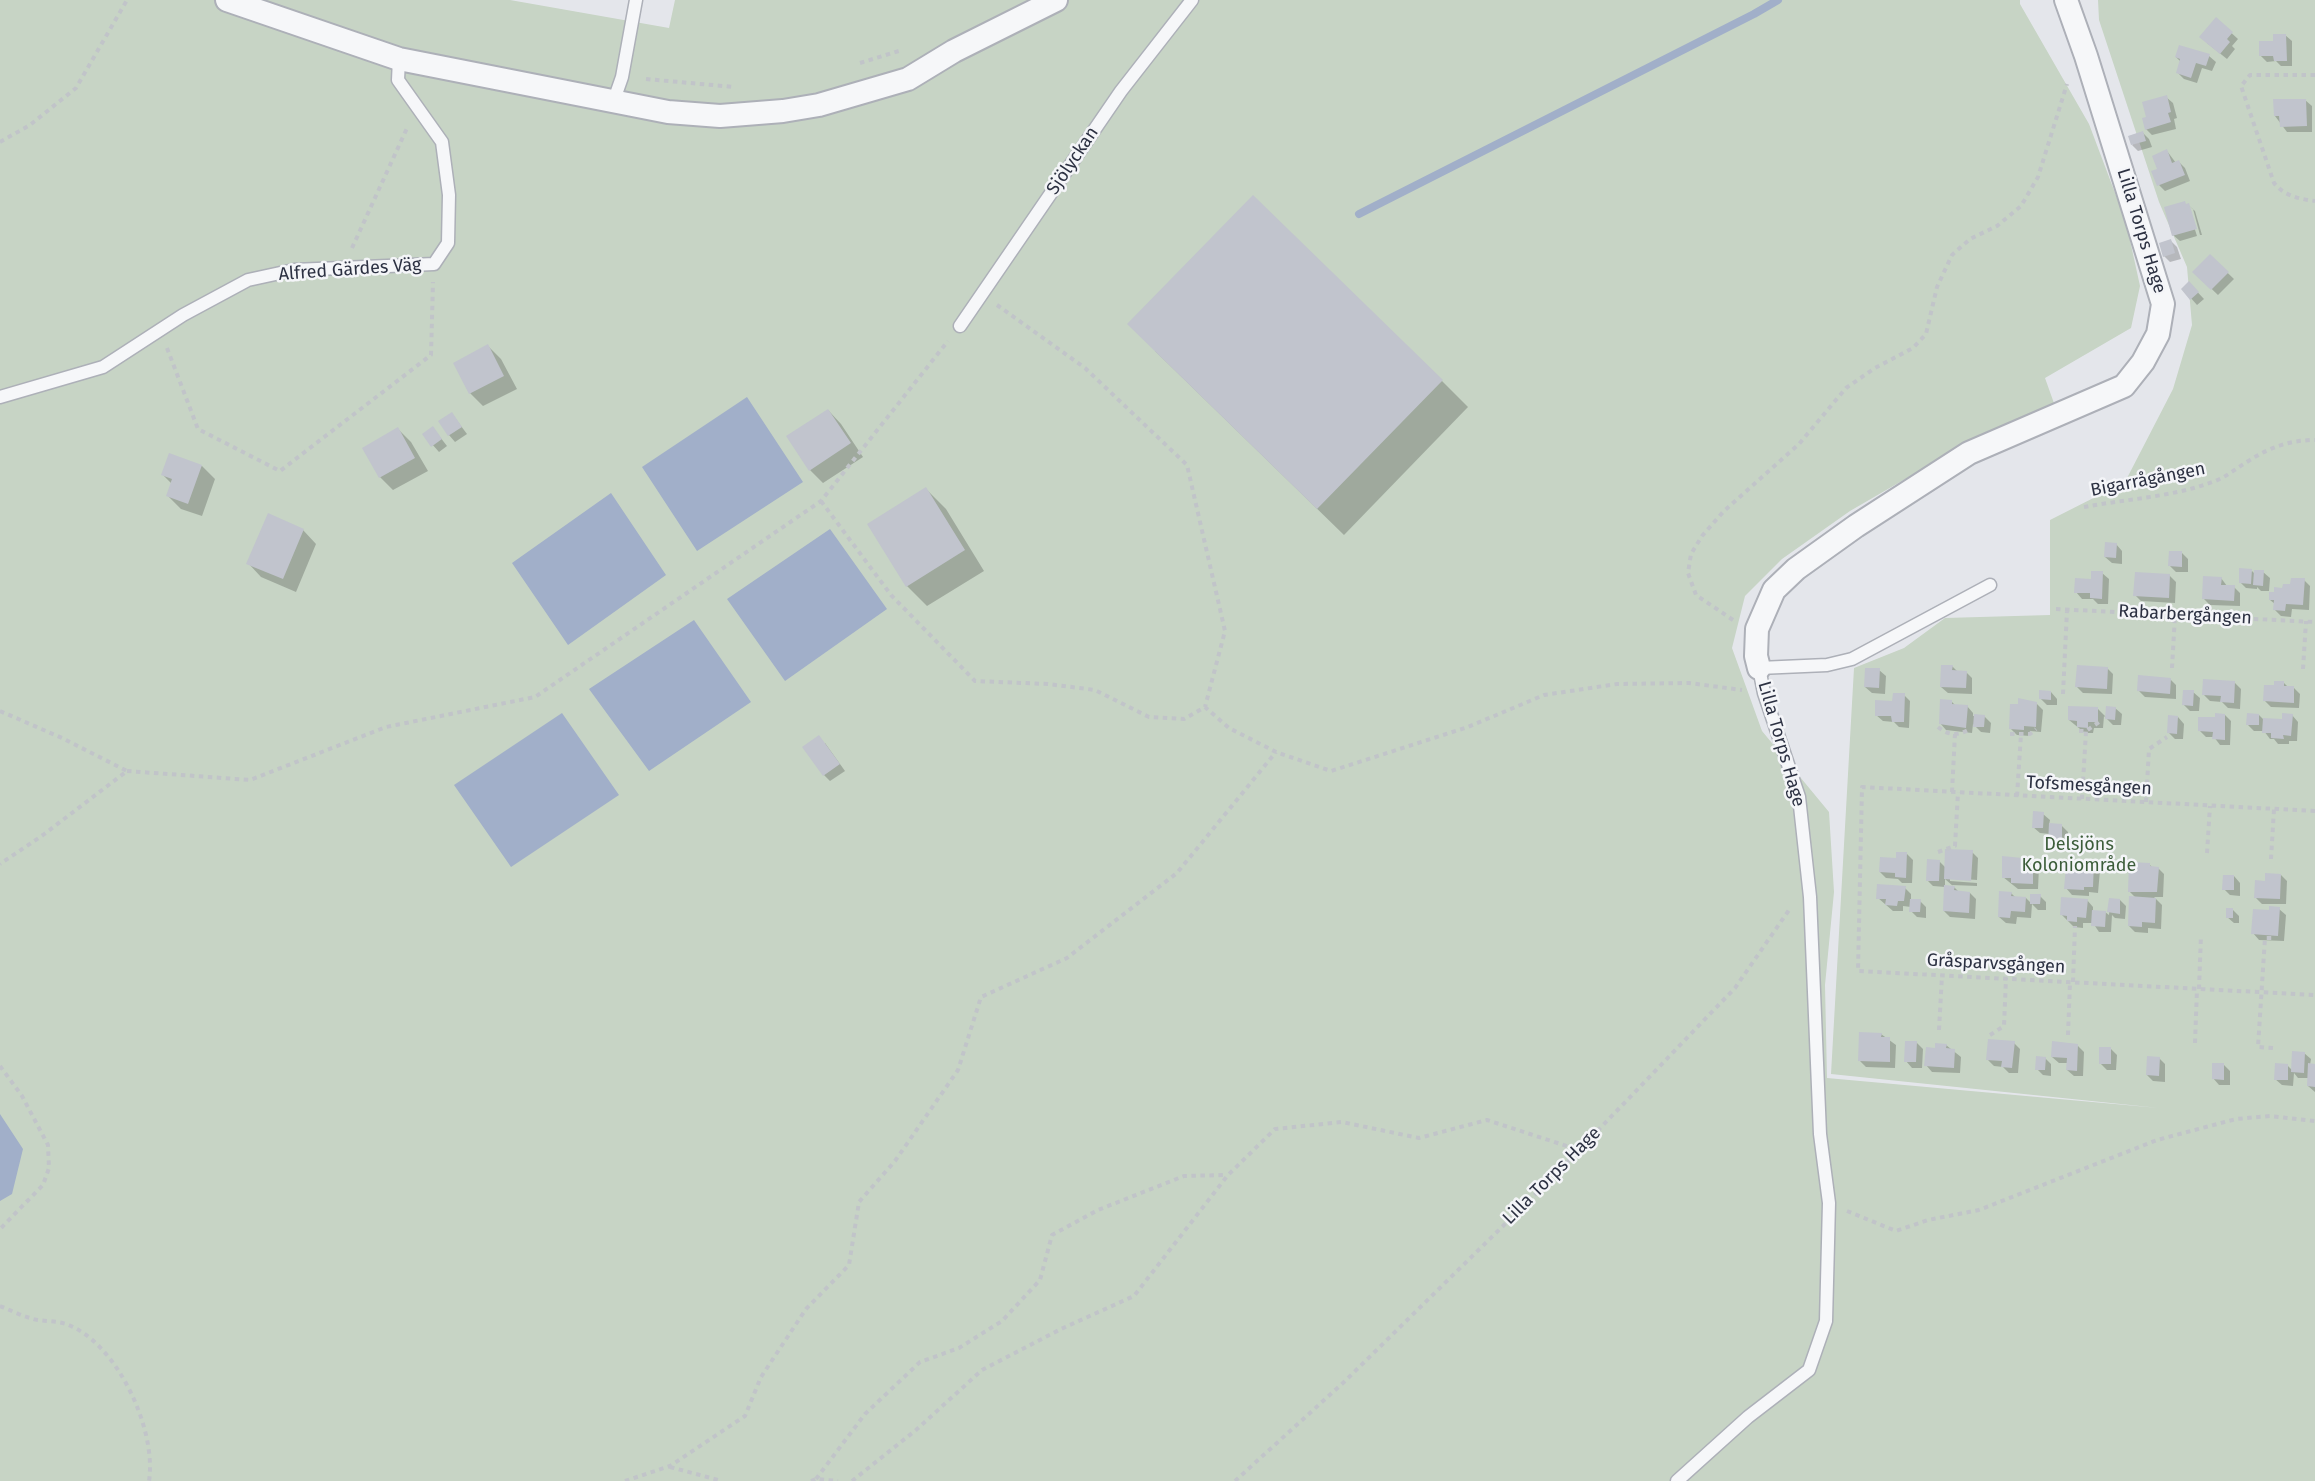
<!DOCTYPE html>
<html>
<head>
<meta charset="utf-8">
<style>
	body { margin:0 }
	canvas { display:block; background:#e4e6eb }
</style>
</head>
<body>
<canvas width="2315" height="1481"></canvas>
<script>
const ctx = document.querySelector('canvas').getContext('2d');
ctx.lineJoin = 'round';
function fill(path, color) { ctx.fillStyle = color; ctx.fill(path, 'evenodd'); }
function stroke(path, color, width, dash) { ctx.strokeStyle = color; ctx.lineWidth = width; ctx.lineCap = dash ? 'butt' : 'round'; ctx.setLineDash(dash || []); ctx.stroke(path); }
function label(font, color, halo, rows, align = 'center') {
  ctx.font = font + ' "Fira Sans",sans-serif'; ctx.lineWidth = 5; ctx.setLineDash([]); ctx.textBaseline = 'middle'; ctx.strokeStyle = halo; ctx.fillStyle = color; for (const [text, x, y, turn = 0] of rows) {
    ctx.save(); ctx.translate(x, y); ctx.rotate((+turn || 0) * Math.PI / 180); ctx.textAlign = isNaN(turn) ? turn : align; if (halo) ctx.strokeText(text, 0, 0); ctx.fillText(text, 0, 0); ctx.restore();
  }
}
const green = new Path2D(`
	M0,0H510L669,28L675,0H2020V4L2089,124L2126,222L2140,286L2131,328L2045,378L2055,406L1919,471L1850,511L1782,559L1745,596L1732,648L1762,731L1829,812L1834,892L1825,985L1827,1078L2159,1108L1831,1074L1854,668L1904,648L1945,618L2050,615V520L2125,482L2173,389L2192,325L2187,267L2159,202L2099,20L2098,0H2315V1481H0Z`);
const water = new Path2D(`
	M747,397L803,482L697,551L642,467Z
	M611,493L666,575L568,645L512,563Z
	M830,529L887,609L785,681L727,599Z
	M694,620L751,702L649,771L589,689Z
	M562,713L619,795L511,867L454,785Z
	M0,1114L23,1149L12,1194L0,1201Z`);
const shadow = new Path2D(`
	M2216,19L2238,39L2232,46L2235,49L2227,59L2207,43Z
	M2285,35L2292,41V66H2281L2276,61L2267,62L2260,55Z
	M2180,47L2209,56L2216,62L2212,71L2202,68L2197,83L2184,79L2178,73L2181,62L2176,57Z
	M2166,97L2173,103L2177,118L2174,119L2176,129L2152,135L2146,129L2148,118Z
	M2305,100L2312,106V132H2287L2275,116Z
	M2143,133L2149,139L2152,147L2138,151L2132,145Z
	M2167,151L2176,163L2179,162L2185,168L2190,181L2165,191L2159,185V170Z
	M2187,205L2197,236L2180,241L2173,235Z
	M2188,205L2195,211L2202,235H2200L2193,209Z
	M2171,241L2177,247L2181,259L2170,262L2164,256Z
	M2210,256L2234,279L2218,295L2194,272Z
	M2189,283L2204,299L2197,305L2183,289Z
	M488,346L501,359L517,389L483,406L470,393Z
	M1155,351L1442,381L1468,407L1344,535Z
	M828,410L841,424L863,457L823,483L810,470Z
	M452,414L467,434L455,442L449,435Z
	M433,428L447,446L439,452L424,435Z
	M398,429L411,442L428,471L393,490L380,477Z
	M202,466L215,479L202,516L181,509L168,496L172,484L163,475Z
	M926,489L946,509L984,571L927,606L907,586Z
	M303,530L316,544L296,592L261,577L248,563Z
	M2116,544L2122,551V564L2112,563L2105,557Z
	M2182,553L2188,559V572H2176L2170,566Z
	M2252,571L2255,574L2263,572L2270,578L2269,591H2261L2257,587V589L2246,588L2240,582Z
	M2102,573L2109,579L2108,604H2098L2093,599H2082L2076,592Z
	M2169,575L2176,582L2175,603L2141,601L2135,595Z
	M2221,578L2227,586L2234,587L2240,593V606L2210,605L2204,599Z
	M2304,580L2310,586L2309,610L2292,609L2291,617L2281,616L2275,610V604L2270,600L2275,594Z
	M1952,666L1958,672H1966L1972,678V694L1948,693L1941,687Z
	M2107,668L2113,674L2112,694L2083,693L2077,687Z
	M1879,670L1886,676L1885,694L1872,693L1865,687Z
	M2170,679L2176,685V699L2145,697L2139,691Z
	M2235,683L2241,689L2240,709L2228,708L2222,702L2210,701L2204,695Z
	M2284,683L2288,687L2294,688L2300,694L2299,708L2271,707L2265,701L2275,687Z
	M2051,692L2057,699V705H2047L2040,698Z
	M2193,692L2200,698L2199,711H2190L2183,704Z
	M1904,695L1910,701L1909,728L1899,727L1894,722L1883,721L1876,715Z
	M2020,699L2036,703L2043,710L2041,732L2030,731V736L2017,735L2011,729Z
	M1952,702L1956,706H1967L1973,713V716H1984L1991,723L1990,733L1981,732L1973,724L1972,733L1946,730L1940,723Z
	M2115,708L2122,714L2121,725H2113L2104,716L2103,728H2094L2093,733H2085L2069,720L2098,709L2107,718Z
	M2225,715L2231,721L2230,745H2220L2214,737H2206L2200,731Z
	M2259,715L2264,720L2283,721L2292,715L2298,722L2297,741H2289V744H2278L2274,739H2270L2264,731H2254L2248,725Z
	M2178,717L2184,724L2183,739H2175L2169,733Z
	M825,743L845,771L830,781L824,775Z
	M2043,814L2050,820L2049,825H2061L2068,832L2067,849H2055L2049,842L2050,834L2040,833L2033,827Z
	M1972,852L1978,858L1977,880L1950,878V881L1977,883V886L1952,885L1959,892L1970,893L1976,899L1975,919L1950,917L1944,911L1954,887L1945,879V887L1933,886L1927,880L1939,861L1946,868Z
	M1907,854L1913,860L1912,883H1902L1898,879L1886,878L1880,872Z
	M2033,861L2039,867L2038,889H2018L2003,877Z
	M2093,863L2100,870L2098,893L2089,892V896L2072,895L2066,888Z
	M2149,864L2153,868H2158L2164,874L2163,897H2154L2162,905L2161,929L2148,928V933L2135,932L2129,926L2136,898L2129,891Z
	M2281,875L2287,881L2286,904H2262L2256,898L2267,882Z
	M2234,876L2240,883V896L2230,895L2224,889Z
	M1905,888L1911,894V900L1920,901L1926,907V918L1917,917L1911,911V907L1903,906V911H1893L1878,898Z
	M2011,893L2015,897L2026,898L2032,904V895L2040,896L2046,902V910H2038L2032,904L2031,918L2017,917L2016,924L2006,923L1999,917Z
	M2110,899L2120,900L2126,906L2125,919L2115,918L2112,915L2111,932H2099L2093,923H2083V928L2074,927L2062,915L2087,900L2093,907V912H2105L2109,915Z
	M2279,909L2286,915L2284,941L2259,940L2253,933L2270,912Z
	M2233,910L2239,916V923H2234L2227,917Z
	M1881,1034L1896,1045L1895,1068L1866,1067L1860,1061Z
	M1916,1042L1923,1049L1922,1068H1912L1906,1061Z
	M2014,1043L2020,1049L2018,1073H2009L2003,1067L1994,1066L1988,1060Z
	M1946,1045L1961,1057L1960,1073L1932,1072L1926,1065L1936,1050Z
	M2078,1046L2084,1052L2083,1076H2074L2067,1070L2068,1063H2059L2052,1057Z
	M2111,1049L2117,1055L2116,1070H2107L2100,1063Z
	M2304,1053L2311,1059L2310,1065H2315V1092L2308,1086V1078H2298L2294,1073L2293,1086L2282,1085L2275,1079L2287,1065L2292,1070Z
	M2045,1058L2051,1064V1076L2043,1075L2037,1069Z
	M2159,1058L2165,1064V1082L2153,1081L2147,1075Z
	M2224,1065L2230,1071V1085H2219L2213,1078Z`);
const stream = new Path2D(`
	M1359,214L1754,14L1778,0`);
const building = new Path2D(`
	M2216,17L2233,32L2227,39L2230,42L2220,54L2199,37Z
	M2273,34H2286L2287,61H2274L2273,56H2259V41H2273Z
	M2179,45L2210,54L2206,66L2196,63L2191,78L2176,73L2180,59L2175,57Z
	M2167,95L2171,112L2168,113L2171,122L2145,130L2142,118L2146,117L2142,102Z
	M2273,99H2306L2307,126L2280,127L2279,116H2274Z
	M2143,131L2146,141L2131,145L2128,136Z
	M2167,149L2172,163L2179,160L2185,175L2157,186L2151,171L2157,169L2152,156Z
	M1253,195L1443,380L1317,509L1127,324Z
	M2185,201L2186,204L2189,203L2197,229L2172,236L2164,207Z
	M2171,239L2175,253L2163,257L2159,243Z
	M2210,254L2229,272L2211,290L2192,272Z
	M2189,281L2199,292L2190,300L2181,289Z
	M488,344L504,376L469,394L453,363Z
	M828,409L851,443L809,471L786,436Z
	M452,412L462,427L448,436L438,421Z
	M433,426L442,439L431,447L422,434Z
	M398,427L415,458L379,478L362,448Z
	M169,453L202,465L188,504L166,496L172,479L161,475Z
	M926,487L965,550L906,587L867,524Z
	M268,513L304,529L283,579L246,564Z
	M2105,542L2117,543L2116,558L2104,557Z
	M2169,551H2182V567L2168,566Z
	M2239,568L2252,569L2251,584L2239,583Z
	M2254,570H2264L2263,586L2253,585Z
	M2091,571H2103L2102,599L2090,598V593H2074L2075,578L2091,579Z
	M2135,572L2170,574L2169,598L2133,596Z
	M2203,576L2222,577L2221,585H2235L2234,601L2202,599Z
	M2291,578H2305L2303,605L2286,604L2285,611L2273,610L2274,600H2269V592H2274V587L2282,588L2283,584H2290Z
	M1941,665H1953L1952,670L1967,671L1966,688L1940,687Z
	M2077,665L2108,667L2107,689L2075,687Z
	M1865,668H1880L1879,688L1864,687Z
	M2138,675L2171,678L2170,694L2137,691Z
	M2203,679L2235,681L2234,703L2220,702L2221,696L2202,695Z
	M2274,681H2284V686H2294V703L2263,701L2264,685H2274Z
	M2039,690L2051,691V700L2039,699Z
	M2183,690H2194L2193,706L2182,705Z
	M1893,693H1905L1904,722H1892L1891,716H1875V700L1892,701Z
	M2018,698L2037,702L2036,727L2024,726V730L2009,729L2010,704H2018Z
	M1940,699L1952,700V704L1968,705L1966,728L1939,724Z
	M2068,706L2098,707V722H2088V728L2077,727V721L2068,720Z
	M2106,706L2116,707L2115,720L2105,719Z
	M2215,713L2225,714V740L2212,739L2213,732L2198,731V717H2215Z
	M2247,713L2259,714V725H2246Z
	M2282,713L2293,714L2291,736L2283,735L2284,739L2271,738V733H2262L2263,718L2282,719Z
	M1974,714L1985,715L1984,727H1973Z
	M2168,715L2178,716L2177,734L2167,733Z
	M819,735L840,764L823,776L802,747Z
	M2033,811L2044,812L2043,828H2032Z
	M2049,823L2062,824V844L2048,843Z
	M1945,849L1973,850L1971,881L1944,879Z
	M1896,852H1907L1906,878L1895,877V873L1879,872L1880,857L1896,858Z
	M2002,856L2033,859V884L2011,883V878H2002Z
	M1927,859L1940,860L1939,881H1926Z
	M2080,861L2094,862L2093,887H2084V890L2064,889L2066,866L2080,867Z
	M2129,862L2150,863V866L2159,867L2157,892H2128Z
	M2265,873L2281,874L2280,899L2254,898L2255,880L2265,881Z
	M2223,875H2234V890H2222Z
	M1877,884L1906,886L1904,901H1898L1897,906L1885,905L1886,899H1876Z
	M1944,885L1955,886L1954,890L1970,892L1969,913L1943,911Z
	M1999,891L2012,892L2011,896L2026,897L2025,912L2011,911L2010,918L1998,917Z
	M2030,894H2041L2040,904H2030Z
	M2129,896L2156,898L2155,923L2142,922V927L2128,926Z
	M2061,897L2088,899L2086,918L2077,917V922L2067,921V916L2060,915Z
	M2109,898L2120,899V914L2107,912Z
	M1910,899H1921L1920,912H1909Z
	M2269,906L2280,907L2278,936L2251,934L2253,909L2269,910Z
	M2226,908H2233V918H2226Z
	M2092,910L2106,911L2105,927L2091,926Z
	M1859,1032L1882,1033L1881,1037H1890V1062L1858,1061Z
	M1988,1039L2015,1041L2012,1068L2001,1067L2002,1061L1986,1060Z
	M1905,1041H1917L1916,1062H1904Z
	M2052,1041L2078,1044L2077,1071L2066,1070L2067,1058L2051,1057Z
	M1935,1043L1947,1044L1946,1048L1955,1049L1954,1068L1924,1066L1926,1047L1935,1048Z
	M2099,1047H2111V1064H2099Z
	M2292,1051L2305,1052L2304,1073L2291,1072Z
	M2036,1056L2046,1057L2045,1070H2035Z
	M2147,1056L2160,1057L2159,1076L2146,1075Z
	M2212,1063H2224V1080L2212,1079Z
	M2275,1063L2288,1064V1080H2274Z
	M2308,1063L2315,1064V1087L2307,1086Z`);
const path = new Path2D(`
	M860,63L902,50
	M2315,75H2250L2241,86L2274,183C2284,196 2300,199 2315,201
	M646,79L734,87
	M0,142L30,125L76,88L127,0
	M352,248L408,126
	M997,305L1085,368L1187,465L1225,631L1205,707
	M167,348L198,429L280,471L431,355L433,282
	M821,501L891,595L975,681L1048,684L1095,690L1149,717L1184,719L1205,707L1229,728L1276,752L1331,771L1468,727L1544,695L1617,684L1689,683L1742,690
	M2084,507C2126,499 2174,497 2215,481C2228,476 2238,467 2250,460C2270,447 2291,440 2315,440
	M2056,609L2315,622
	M1733,620L1696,595L1688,573L1691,554L1702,536L1724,511L1799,444L1846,388L1875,368L1913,348L1926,334L1937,287L1952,255L1970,239L1997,226L2021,206L2038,177L2067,84
	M2172,668L2175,615
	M2303,669L2306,621
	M2063,694L2067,610
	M0,711L62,738L127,771L43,835L0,864
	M1938,727C1949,736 1958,736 1970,729
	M2079,731H2086L2102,720
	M2010,734H2030L2036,729
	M127,771L250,780L386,727L535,697L821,501L948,341
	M1952,792L1955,734
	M2017,796L2021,734
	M2082,799L2086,731
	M2146,802L2149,749L2167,737
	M2315,811L1862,787L1858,971L2315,995
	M1938,852L1955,846L1958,792
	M2207,853L2210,806
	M2271,859L2274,809
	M2073,982L2075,926
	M2199,989L2201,935
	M1939,1030L1942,975
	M1990,1035L2004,1026L2006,978
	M2068,1035L2070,982
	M2195,1043L2197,989
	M2273,1048L2258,1047L2265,938H2275
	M0,1066L22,1096L48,1145L49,1168L43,1185L0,1229
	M1847,1211L1896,1231L1928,1220L1979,1210L2157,1140L2236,1119L2270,1116L2315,1121
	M0,1306C10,1310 20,1315 30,1318C41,1322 54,1320 66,1324C117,1342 157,1430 149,1481
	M670,1467L722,1481
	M816,1479L865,1414L920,1362L959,1348L1002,1321L1040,1280L1052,1235L1098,1210L1184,1176L1227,1175
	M625,1481L670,1466L745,1416L761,1377L806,1309L849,1265L859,1202L895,1161L958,1070L981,997L1067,958L1177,873L1276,752
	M811,1481L816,1479L838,1481
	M852,1481L916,1430L982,1370L1061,1329L1134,1296L1228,1175L1275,1129L1342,1122L1419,1138L1487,1120L1579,1150
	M1235,1481L1344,1382L1556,1174L1735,988L1789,910`);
const service = new Path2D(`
	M614,100L622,77L636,0
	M960,326L1121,91L1192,0
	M0,397L103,367L183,315L248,280L294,270L434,264L448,243L449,195L442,142L398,80L399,59
	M1677,1481L1748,1417L1809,1370L1826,1321L1829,1203L1820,1134L1810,897L1799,797L1764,693L1759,668L1827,665L1852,659L1990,585`);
const minor = new Path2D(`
	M227,0L399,59L668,112L720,116L783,111L819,105L908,79L954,51L1056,0
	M1759,668L1756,656L1757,629L1774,590L1796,569L1856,526L1969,453L2124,386L2143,362L2158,334L2163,304L2086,56L2066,0`);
const streetNames = [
	["Sjölyckan",1073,161,-56],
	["Lilla Torps Hage",2141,231,73],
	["Alfred Gärdes Väg",350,270,-4],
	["Bigarrågången",2148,480,-11],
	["Rabarbergången",2185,615,3],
	["Lilla Torps Hage",1781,744,74],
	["Tofsmesgången",2089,786,3],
	["Gråsparvsgången",1996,964,3],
	["Lilla Torps Hage",1552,1176,-45]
];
const parkNames = [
	["Delsjöns",2079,845],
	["Koloniområde",2079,866]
];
fill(green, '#c7d4c5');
fill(water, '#a1afc9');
fill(shadow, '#0003');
stroke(stream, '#a1afc9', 8);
fill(building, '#c1c4cd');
stroke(service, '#adb0b8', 15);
stroke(minor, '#adb0b8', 26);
stroke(path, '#c1c4c9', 4, [4.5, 4.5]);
stroke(service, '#f6f7f9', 12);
stroke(minor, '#f6f7f9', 22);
label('18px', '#2c3142', '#f4f5f8', streetNames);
label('18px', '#3c5d3a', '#f4f5f8', parkNames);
</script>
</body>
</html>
